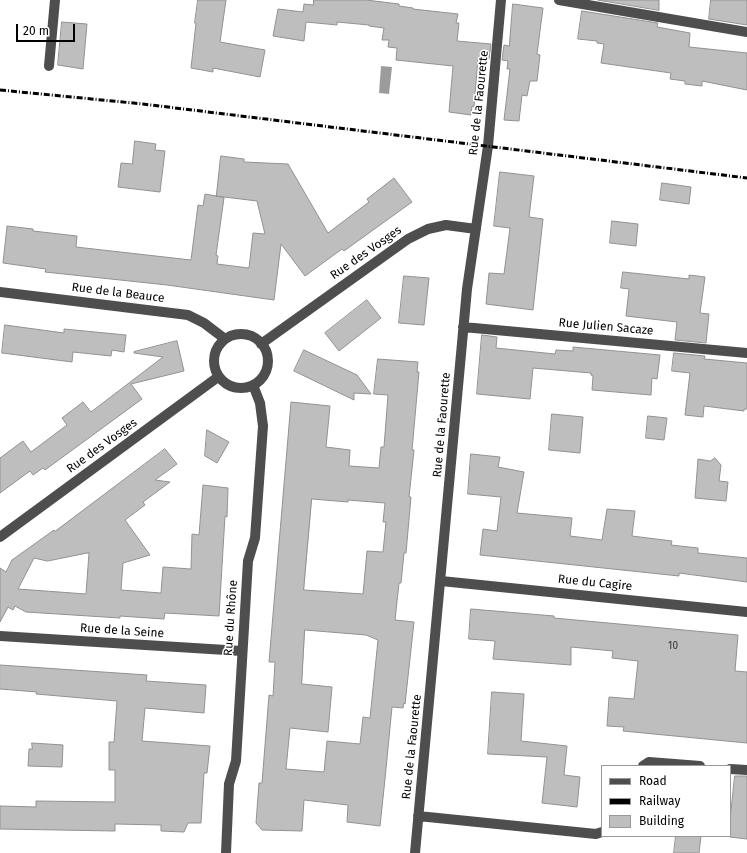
<!DOCTYPE html>
<html>
<head>
<meta charset="utf-8">
<style>
	body { margin:0 }
	#map { position:relative; width:747px; height:853px; overflow:hidden; background:#fff; font-family:"Fira Sans",sans-serif }
	canvas { display:block }
	.legend { position:absolute; left:601px; top:765px; width:130px; height:72px; box-sizing:border-box; background:#fff; border:1px solid #999; margin:0; padding:5px 7px; list-style:none; font-size:12px; color:#000 }
	.legend li { display:flex; align-items:center; gap:8px; height:20px }
	.legend b { width:20px; border:1px solid #999 }
	.scale { position:absolute; left:16px; top:24px; width:59px; height:18px; box-sizing:border-box; border:2px solid #000; border-top:0; padding-left:5px; font-size:12px; line-height:14px; white-space:nowrap; color:#000; -webkit-text-stroke:3px #fff; paint-order:stroke }
</style>
</head>
<body>
<div id="map">
<canvas width="747" height="853"></canvas>
<ul class="legend">
<li><b style="height:5px;background:#4e4e4e"></b>Road</li>
<li><b style="height:5px;background:#000"></b>Railway</li>
<li><b style="height:11px;background:#bebebe"></b>Building</li>
</ul>
<div class="scale">20 m</div>
</div>
<script>
const ctx = document.querySelector('canvas').getContext('2d');
ctx.lineJoin = 'round';
function fill(path, color) { ctx.fillStyle = color; ctx.fill(path, 'evenodd'); }
function stroke(path, color, width, dash) { ctx.strokeStyle = color; ctx.lineWidth = width; ctx.lineCap = dash ? 'butt' : 'round'; ctx.setLineDash(dash || []); ctx.stroke(path); }
function label(font, color, halo, rows, align = 'center') {
  ctx.font = font + ' "Fira Sans",sans-serif'; ctx.lineWidth = 3; ctx.setLineDash([]); ctx.textBaseline = 'middle'; ctx.strokeStyle = halo; ctx.fillStyle = color; for (const [text, x, y, turn = 0] of rows) {
    ctx.save(); ctx.translate(x, y); ctx.rotate((+turn || 0) * Math.PI / 180); ctx.textAlign = isNaN(turn) ? turn : align; if (halo) ctx.strokeText(text, 0, 0); ctx.fillText(text, 0, 0); ctx.restore();
  }
}
const water = new Path2D(`
	M381,66L392,67L389,94L379,93Z`);
const building = new Path2D(`
	M198,0H226L220,42L265,50L260,77L213,68V72L191,68L196,23H195Z
	M314,0H366L399,4V6L413,8V9L458,14L456,23H459L457,41L491,44L489,59L478,58L474,107L472,106L471,115L449,112L453,66L396,60L397,48L388,47L389,40H382L384,28L369,26V25L337,22V25L306,22L304,41L273,36L278,9L303,12L304,4L313,5Z
	M598,0H659V10Z
	M711,0H747V25L709,19Z
	M513,4L543,8L537,54L540,55L537,81H530L527,96L522,95L519,121L504,120L510,69H507L508,61L502,60L504,45L509,46Z
	M582,11L658,23L657,27L690,33L689,47L747,53V90L702,81V86L685,84V81L670,79L671,73L601,63L604,44L597,43V41L578,39Z
	M62,22L87,24L83,69L58,65Z
	M135,141L156,144L155,150L165,151L160,192L118,187L121,163L132,164Z
	M221,156L244,159V162L288,164L328,233L369,202L367,199L394,178L412,202L344,251L342,249L305,276L281,244L274,300L167,285L45,272L46,269L3,263L7,226L33,229V231L77,236L76,247L191,260L198,205L203,206L205,194L216,196ZM216,196L257,201L265,234L253,233L249,268L217,264L218,256L216,255L224,198Z
	M500,172L534,176L529,217L543,219L533,310L486,304L489,273L504,274L510,228L494,226Z
	M662,183L691,187L689,204L660,200Z
	M612,221L638,224L636,246L610,243Z
	M623,272L689,279V275L705,277L700,313L709,314L706,343L675,340L677,322L626,316L629,289L621,288Z
	M404,276L429,278L424,325L399,323Z
	M367,300L381,318L339,351L325,333Z
	M5,325L64,333V329L126,335L124,352L112,350L111,356L73,352L72,362L2,353Z
	M482,335L497,337L496,348L555,354L556,350L573,351V347L660,355L657,379L652,378L651,395L592,390L593,376L591,375V373L533,368L530,399L477,394Z
	M177,341L184,371L131,384L142,399L45,470L43,468L33,475L30,471L0,493V458L23,441L31,452L67,425L62,418L83,402L91,412L163,357L134,353V352Z
	M304,350L357,375L371,394L354,393V400L294,371Z
	M674,353L705,356L704,359L747,363V409H744V411L704,406L703,417L685,415L690,373L672,371Z
	M378,359L418,362L417,372H419L412,450H414L409,497H411L406,553H404L401,583H399L395,620L414,622L405,704L404,703L403,708L392,707L385,779L380,826L347,822L348,805L304,800L302,831L262,830L256,823L259,783H262L269,695L273,696L275,662H269L291,402L330,406L326,447L350,450L349,466L379,468L381,447H384L388,395L374,394ZM312,499L348,502V500L385,503L383,522H386L383,552L367,551L363,594L304,590ZM305,630L366,635L378,640L370,718L363,717L360,744L327,741L324,772L286,769L290,728L328,732L332,687L302,684Z
	M552,414L583,417L580,453L549,450Z
	M648,416L667,418L664,440L646,438Z
	M207,430L229,442L217,463L205,456Z
	M165,449L177,464L155,480L170,482L143,502L145,505L125,520L150,555L123,563L121,590L161,593L163,567L191,569L192,534L199,535L203,485L228,488L227,517L225,516L219,616L165,613L164,619L120,616V618L26,612L15,606L13,610L8,607L0,622V568L6,572L12,560L54,530L55,531ZM89,553L86,594L18,589L34,558L47,561Z
	M471,454L500,457L498,467L524,472L517,513L572,518L570,536L602,540L607,509L635,511L632,536L672,541L671,545L698,548V553L747,558V582L679,573V576L480,555L483,529L497,531L501,497L468,494Z
	M715,458L721,465L719,481L728,482L726,501L695,498L698,459L710,461Z
	M471,609L554,616V618L738,635L735,671L747,672V743L623,731L624,727L607,726L609,697L634,699L638,661L612,658L613,651L571,647V665L493,659L495,641L469,639Z
	M0,665L147,675L146,681L206,685L204,713L145,708L142,741L210,746L207,773H204L201,823H188L184,832L161,831V825L115,824V831L0,829V806L36,807V801L115,802V770H109V742H114L117,701L36,694L37,692L0,689Z
	M492,692L524,694L521,741L567,746L564,775L580,777L577,807L542,803L547,757L488,754Z
	M32,743L63,745L62,767L28,766L29,749H32Z
	M735,776H747V839L730,837V820Z
	M676,836H701L699,853H674Z`);
const minor = new Path2D(`
	M559,0L747,32
	M49,66L55,0
	M0,292L188,315L204,323L225,339
	M463,327L747,353
	M214 361a27 27 0 1 1 54 0a27 27 0 1 1-54 0Z
	M261,344L408,239L428,229L446,225L476,229
	M0,537L218,377
	M441,581L747,612
	M0,636L242,651
	M643,766L649,762L700,766
	M730,769L747,770
	M418,816L596,834L602,832
	M226,853L229,784L236,761L248,561L255,538L263,426L260,403L253,385
	M415,853L467,289L488,146L501,0`);
const rail = new Path2D(`
	M0,90L143,104L747,178`);
const numberNames = [
	["10",673,646]
];
const streetNames = [
	["Rue de la Faourette",479,103,-84],
	["Rue des Vosges",366,253,-35],
	["Rue de la Beauce",118,293,7],
	["Rue Julien Sacaze",606,327,5],
	["Rue de la Faourette",442,425,-85],
	["Rue des Vosges",102,446,-36],
	["Rue du Cagire",595,583,6],
	["Rue du Rhône",231,618,-86],
	["Rue de la Seine",122,631,4],
	["Rue de la Faourette",412,747,-84]
];
fill(water, '#9c9c9c');
fill(building, '#bebebe');
stroke(building, '#929292', 1);
stroke(minor, '#4e4e4e', 10);
stroke(rail, '#000', 3, [6, 2, 1, 2]);
label('10px', '#303030', null, numberNames);
label('12px', '#000', '#fff', streetNames);
</script>
</body>
</html>
